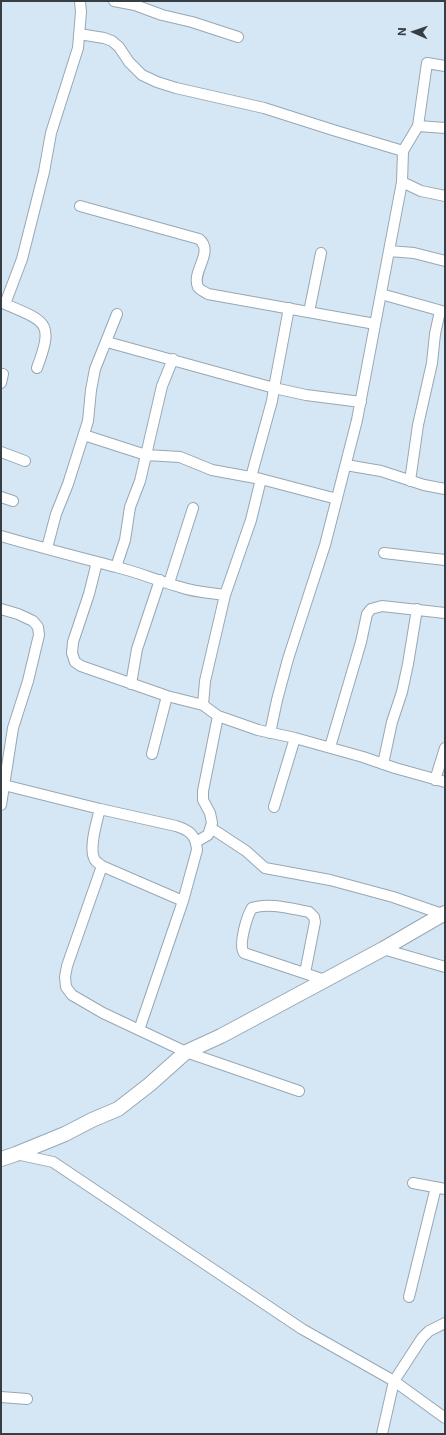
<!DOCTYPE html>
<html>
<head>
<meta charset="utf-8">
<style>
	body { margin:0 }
	#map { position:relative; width:446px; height:1435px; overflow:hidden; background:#d5e6f4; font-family:Inter,sans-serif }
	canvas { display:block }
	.frame { position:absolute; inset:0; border:2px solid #373e43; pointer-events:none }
	.north { position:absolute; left:394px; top:12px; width:40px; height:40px; -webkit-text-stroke:3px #d5e6f4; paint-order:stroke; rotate:272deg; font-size:11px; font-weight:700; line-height:16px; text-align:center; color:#373e43 }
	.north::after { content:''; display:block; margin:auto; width:14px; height:18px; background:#373e43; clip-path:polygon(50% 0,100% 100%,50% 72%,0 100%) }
</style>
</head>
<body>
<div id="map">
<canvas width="446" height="1435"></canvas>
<div class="frame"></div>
<div class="north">N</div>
</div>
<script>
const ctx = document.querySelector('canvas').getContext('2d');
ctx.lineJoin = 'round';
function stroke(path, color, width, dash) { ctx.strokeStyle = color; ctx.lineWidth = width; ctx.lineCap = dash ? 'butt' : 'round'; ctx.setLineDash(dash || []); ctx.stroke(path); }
const street = new Path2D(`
	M114,1L135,5L162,15L192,22L238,37
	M79,34L104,38L112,41L119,47L129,62L142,75L157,82L176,88L264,108L333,130L403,151
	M418,126L445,128
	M402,182L421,191L445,196
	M80,206L199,239C215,252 191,271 198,287C200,290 205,292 208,294L375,324
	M389,251L414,253L445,261
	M381,294L445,312
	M289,308L274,388L306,395L361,402
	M309,312L321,253
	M107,342L274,388L272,401L251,477
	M37,368C54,322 47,322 5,304L22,259L44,172L51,133L78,48L81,12L80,1
	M1,383L3,374
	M84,435L146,455L180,457L212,470L261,479L337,499
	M1,452L25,461
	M346,465L381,471L424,485L445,489
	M410,481L418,425L432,363L435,334L440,311
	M1,497L13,501
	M1,536C39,547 78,557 116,567C138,572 158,581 180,587C194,592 210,593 225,595L205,681L203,705L218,716L258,730L295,738L363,757L395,768L445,782
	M47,548L56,514L68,484L88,421L91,390L95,369L117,314
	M384,553L445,560
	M97,562L89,594L73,642L72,653L75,662L81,666L167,696L203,705
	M116,567L125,540L130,507L140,481L162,386L173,359
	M169,583L193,508
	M225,595L251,520L261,479
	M1,609L18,614L33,621L38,627L39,635L28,681L13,728L1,805
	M131,684L137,649L160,580
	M270,733L277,700L288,659L325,545L357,420L402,182L403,151L418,126L427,63L445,66
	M330,747L361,642L367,614L371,609L382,606L445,613
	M152,754L167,696
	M383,764L392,722L402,692L408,664L417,609
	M435,780L445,748
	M4,785L100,809L176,826C189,830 196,835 197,850L183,901L139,1030
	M274,807L295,738
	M100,809C97,821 88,849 95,860C96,862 100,864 102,866L183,901
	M211,828L246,851L265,868L330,880L393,897L442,914
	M196,842L208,835L212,823L210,813L203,800V791L218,716
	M102,866L67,966L65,977L66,987L72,995L103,1013L186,1052L299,1091
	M383,949L445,967
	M305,973L315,922L314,917L309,912C292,909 269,902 252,908C247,916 238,945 244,953L325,980
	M16,1154L53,1162L302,1329L394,1381L445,1418
	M413,1183L445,1189
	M409,1297L436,1187
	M1,1397L27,1399
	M382,1434L394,1381L422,1338L429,1331L445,1323`);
const secondary = new Path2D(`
	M1,1159L16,1154L65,1134L92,1120L118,1109L149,1085L186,1052L221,1036L383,949L445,913`);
stroke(street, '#97a7b4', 12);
stroke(secondary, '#97a7b4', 16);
stroke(street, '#fff', 10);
stroke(secondary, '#fff', 14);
</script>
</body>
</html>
